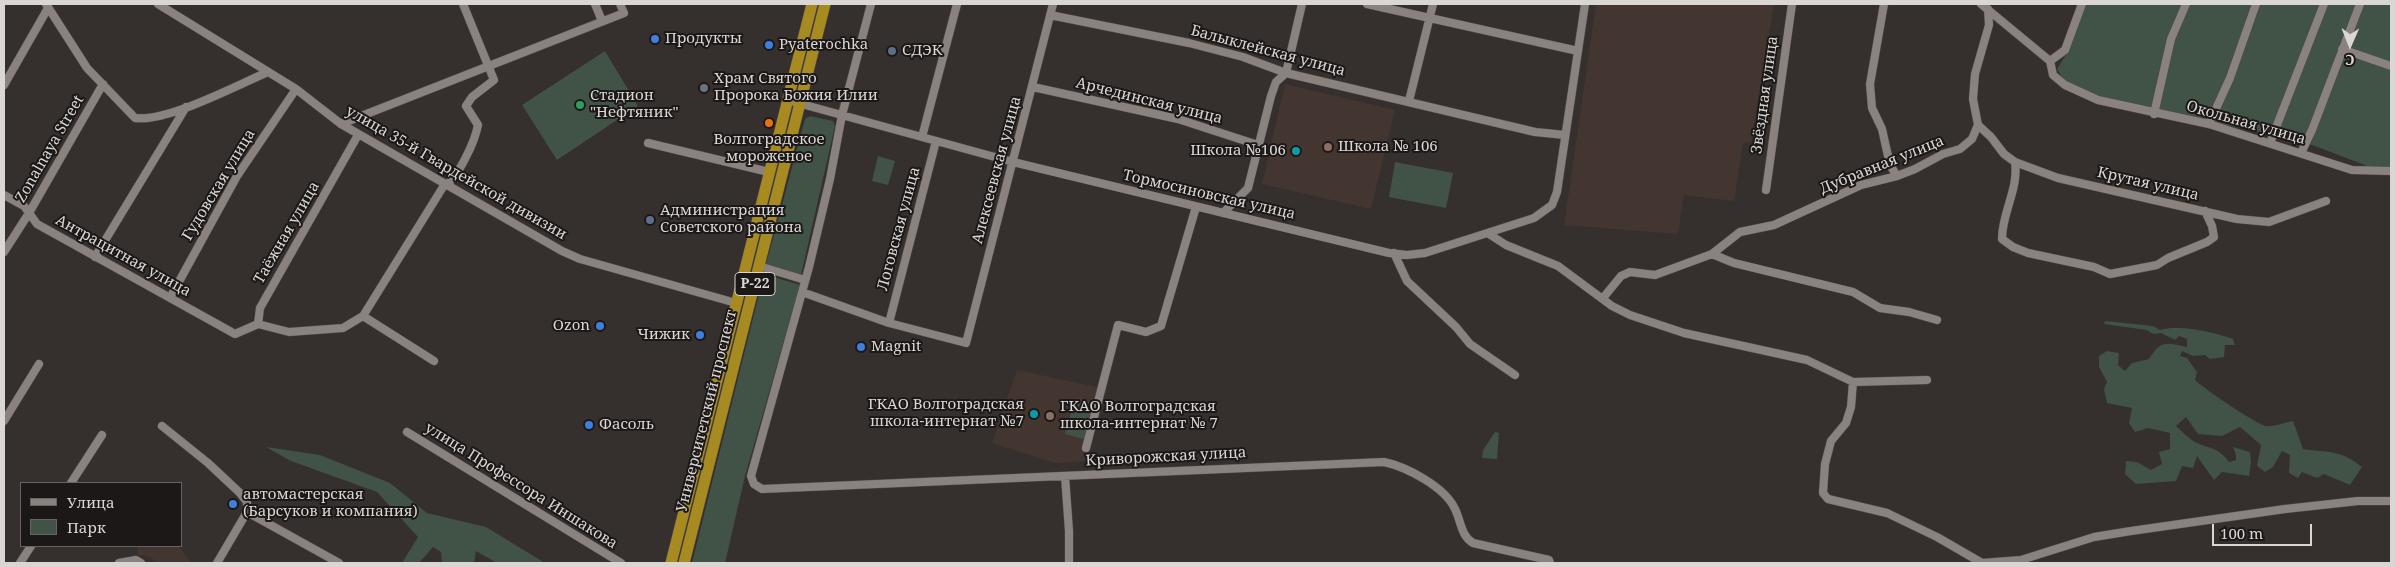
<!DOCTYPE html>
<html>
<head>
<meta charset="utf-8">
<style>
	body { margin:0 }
	#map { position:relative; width:2395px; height:567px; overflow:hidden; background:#352f2d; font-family:"Noto Serif",serif }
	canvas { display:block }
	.frame { position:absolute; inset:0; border:5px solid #dad6d4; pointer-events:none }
	.legend { position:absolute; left:20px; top:482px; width:162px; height:65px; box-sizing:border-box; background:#1b1817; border:1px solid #676463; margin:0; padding:6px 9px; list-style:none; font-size:15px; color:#dad6d4 }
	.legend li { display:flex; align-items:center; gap:10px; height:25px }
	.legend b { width:25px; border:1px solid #676463 }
	.north { position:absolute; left:2325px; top:20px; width:50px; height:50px; -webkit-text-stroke:4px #1b1817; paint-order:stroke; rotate:181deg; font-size:14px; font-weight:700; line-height:20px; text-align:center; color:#dad6d4 }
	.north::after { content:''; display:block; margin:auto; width:18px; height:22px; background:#dad6d4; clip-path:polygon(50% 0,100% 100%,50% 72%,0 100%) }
	.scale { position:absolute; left:2212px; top:524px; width:100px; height:22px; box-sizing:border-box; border:2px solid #dad6d4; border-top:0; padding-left:6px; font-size:15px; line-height:18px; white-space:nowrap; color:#dad6d4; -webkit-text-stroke:4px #1b1817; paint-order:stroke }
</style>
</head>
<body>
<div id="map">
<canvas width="2395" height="567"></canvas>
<div class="frame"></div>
<ul class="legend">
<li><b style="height:6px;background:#89827f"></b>Улица</li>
<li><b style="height:14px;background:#415246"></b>Парк</li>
</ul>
<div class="north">С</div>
<div class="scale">100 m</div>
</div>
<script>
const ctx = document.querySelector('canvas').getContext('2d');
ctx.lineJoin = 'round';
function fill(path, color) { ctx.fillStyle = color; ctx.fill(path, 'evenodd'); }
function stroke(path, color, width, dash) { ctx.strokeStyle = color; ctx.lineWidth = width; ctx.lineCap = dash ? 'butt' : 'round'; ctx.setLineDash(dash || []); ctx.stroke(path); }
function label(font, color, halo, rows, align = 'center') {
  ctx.font = font + ' "Noto Serif",serif'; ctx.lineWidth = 4; ctx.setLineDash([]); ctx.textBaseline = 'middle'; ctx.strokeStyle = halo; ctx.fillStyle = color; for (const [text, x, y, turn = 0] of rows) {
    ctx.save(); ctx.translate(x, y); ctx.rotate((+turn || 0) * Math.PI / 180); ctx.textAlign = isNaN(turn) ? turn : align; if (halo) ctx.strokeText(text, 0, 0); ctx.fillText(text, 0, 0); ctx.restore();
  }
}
const built = new Path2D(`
	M1596,4H1774L1751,142L1743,143L1734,201L1684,195L1678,234L1564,225Z
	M1285,84L1395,110L1371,209L1262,184Z
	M1017,370L1106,389L1087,461L1055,463L992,443Z
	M138,546H178L192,563H158L150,557L138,555Z`);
const green = new Path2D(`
	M2086,4H2391V175L2299,140L2115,102L2065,82L2057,69L2067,53Z
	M605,51L638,106L557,160L522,105Z
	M810,116L833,121L835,126L801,275L766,264L805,119Z
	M878,156L895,161L888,185L872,181Z
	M1395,162L1453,173L1446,208L1389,197Z
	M764,274L800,285L745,476L725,563H692Z
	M2105,321L2153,326L2160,330C2177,324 2216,332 2233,339L2235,345H2225L2224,357L2210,359L2205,355L2193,356L2182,351L2180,356L2187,358L2197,372L2195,380C2203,388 2256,424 2266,426C2274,427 2286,422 2293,421L2303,449C2329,453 2340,449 2362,467L2350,485L2324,474L2317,478L2302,472L2298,478L2289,473L2290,455L2282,451L2273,467L2265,472L2257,466L2261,445L2240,427L2222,436L2198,434L2186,417L2176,426C2182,431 2188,438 2195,442C2210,450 2216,445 2229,462L2236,460V455L2233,447L2250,452L2251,463L2249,476L2222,472L2214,480L2197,456L2193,468L2182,466L2176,481L2136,484L2125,474L2126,461L2137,462L2151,470L2162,464L2159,452L2170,449V433L2148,428L2135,432L2129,423L2132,408L2107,403L2104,389L2107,382L2099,367V356L2107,351L2119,353L2118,365L2125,371L2132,363L2149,359C2161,339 2166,343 2187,347V339L2179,336L2175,340L2161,333L2153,334L2147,330L2104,324Z
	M1075,398L1093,403L1084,439L1065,434Z
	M1495,432L1499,433L1497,459L1482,458L1483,450Z
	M266,447L320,455L390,483L427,513L486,527L545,563H497L476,551L474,563H442L441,552L433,547L419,563H402L418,537L377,492L291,461Z`);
const minor = new Path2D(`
	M46,4L87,68L135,118C168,122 235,86 268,72
	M158,4L296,89L341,124L562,251L580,259L736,303
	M595,4L602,21
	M871,4L842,115L830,179L809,267L751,476L754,484L762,489L1384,462C1407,467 1445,487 1455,509C1461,521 1461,536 1473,543L1549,560L1550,563
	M1367,4L1578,51
	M1884,4L1870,84L1872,108L1882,129L1890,165L1897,176
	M1981,4L2050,61
	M1050,15L1189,43L1243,57L1286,73L1535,132L1565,135
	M2342,49L2391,66
	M2050,61L2053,75L2065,85L2098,100L2209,124L2352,170L2391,171
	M2050,61L2065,50L2082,4
	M4,85L48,8
	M1033,87L1178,119L1258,145
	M787,100L1013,162L1389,253L1407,255L1425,253L1534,218L1552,205L1557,192L1585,4
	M1409,101L1433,4
	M2154,114L2171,39L2186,4
	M341,124L624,13L620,4
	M2209,124L2230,78L2256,4
	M1978,125L1991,137L2004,154L2015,162L2058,178L2237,219L2269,222L2326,201
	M922,137L957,4
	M648,143L769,172
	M2270,143L2324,4
	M2301,153L2312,130L2360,4
	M2015,162C2019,189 2002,212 2002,239L2013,247L2028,253L2094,267L2110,274L2157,265L2168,258L2207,242L2214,237L2212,226L2205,211
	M1766,190L1792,4
	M4,195L24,206L37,224L235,334L258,324L260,308L358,135
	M1223,213L1248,188L1271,96L1276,82L1286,73L1302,4
	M1489,234L1506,245L1558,266L1612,306L1630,315L1684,333L1807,360L1853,382L1927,380
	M4,252L29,213L103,84
	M1394,253L1407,281L1456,327L1470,344L1515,375
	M1712,254L1734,263L1853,292L1880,308L1909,312L1937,320
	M95,257L186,107
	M759,266L805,280
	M802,292L889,323L966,343L1053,4
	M170,298L237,176L296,89
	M1603,298L1621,276L1630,272L1655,275L1712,254L1740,232L1774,225L1861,185L1897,176L1915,169L1943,154L1960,149L1972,139L1978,125L1973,99L1975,74L1989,25L1988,9
	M363,316L434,361
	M889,323L936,141
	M258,324L289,332L343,328L363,316L443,187C458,179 475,141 478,125L466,106L472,97L494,80L463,4
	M1853,382L1851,407L1846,423L1831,441L1825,464L1823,493L1828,499L1887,513L1937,537L1982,563L2021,560L2094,537L2131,531L2285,509L2358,501H2391
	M4,421L39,364
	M162,426L208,463L240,493L247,502V512
	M407,432L621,563
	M1086,448L1118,325L1146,332L1161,326L1196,207
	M1065,476L1069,531V563
	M71,483L102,435
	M247,512L339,563
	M20,563L31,546
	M119,563L136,560L141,563
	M217,563L247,512`);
const highway = new Path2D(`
	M671,563L812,4
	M684,563L825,4`);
const markers = [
	[655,39,5,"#3f7fe0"],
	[769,45,5,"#3f7fe0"],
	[892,51,5,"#5c6f8a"],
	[704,88,5,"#6b7280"],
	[580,105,5,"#2e9e5b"],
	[769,123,5,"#e8710a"],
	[1328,147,5,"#8d6e63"],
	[1296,151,5,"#0f9aa8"],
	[650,220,5,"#5c6f8a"],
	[600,326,5,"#3f7fe0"],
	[700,335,5,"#3f7fe0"],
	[861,347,5,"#3f7fe0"],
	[1034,414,5,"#0f9aa8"],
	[1050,416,5,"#8d6e63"],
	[589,425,5,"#3f7fe0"],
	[233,504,5,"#3f7fe0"]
];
const shields = [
	[755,284,40]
];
const shieldNames = [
	["Р-22",755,284]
];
const poiNames = [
	["Продукты",665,39],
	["Pyaterochka",779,45],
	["СДЭК",902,51],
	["Храм Святого",714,79],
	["Пророка Божия Илии",714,96],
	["Стадион",590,96],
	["\"Нефтяник\"",590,113],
	["Волгоградское",769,140,"center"],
	["мороженое",769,157,"center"],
	["Школа № 106",1338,147],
	["Школа №106",1286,151,"right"],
	["Администрация",660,211],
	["Советского района",660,228],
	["Ozon",590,326,"right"],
	["Чижик",690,335,"right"],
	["Magnit",871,347],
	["ГКАО Волгоградская",1024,405,"right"],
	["школа-интернат №7",1024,422,"right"],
	["ГКАО Волгоградская",1060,407],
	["школа-интернат № 7",1060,424],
	["Фасоль",599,425],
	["автомастерская",243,495],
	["(Барсуков и компания)",243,512]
];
const streetNames = [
	["Балыклейская улица",1268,51,15],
	["Звёздная улица",1765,95,-82],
	["Арчединская улица",1149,101,14],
	["Окольная улица",2246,123,16],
	["Zonalnaya Street",50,149,-60],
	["Дубравная улица",1882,165,-22],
	["Алексеевская улица",997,170,-75],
	["улица 35-й Гвардейской дивизии",456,173,30],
	["Крутая улица",2148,184,13],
	["Гудовская улица",219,185,-59],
	["Тормосиновская улица",1209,195,13],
	["Логовская улица",899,229,-75],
	["Таёжная улица",287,233,-60],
	["Антрацитная улица",123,256,29],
	["Университетский проспект",707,411,-76],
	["Криворожская улица",1166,457,-3],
	["улица Профессора Иншакова",521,486,32]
];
fill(built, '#433631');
fill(green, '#415246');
stroke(minor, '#524c4a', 9);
stroke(highway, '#524c4a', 12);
stroke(minor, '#89827f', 8);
stroke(highway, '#a78b20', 11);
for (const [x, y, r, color] of markers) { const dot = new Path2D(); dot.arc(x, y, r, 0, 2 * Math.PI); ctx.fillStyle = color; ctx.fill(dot); stroke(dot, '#1b1817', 2); }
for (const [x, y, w] of shields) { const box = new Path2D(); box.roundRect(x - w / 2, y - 11.5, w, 23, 4); ctx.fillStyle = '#1b1817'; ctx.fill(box); stroke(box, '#dad6d4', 1); }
label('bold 14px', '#dad6d4', null, shieldNames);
label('15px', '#dad6d4', '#1b1817', poiNames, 'left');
label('15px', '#dad6d4', '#1b1817', streetNames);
</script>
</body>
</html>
